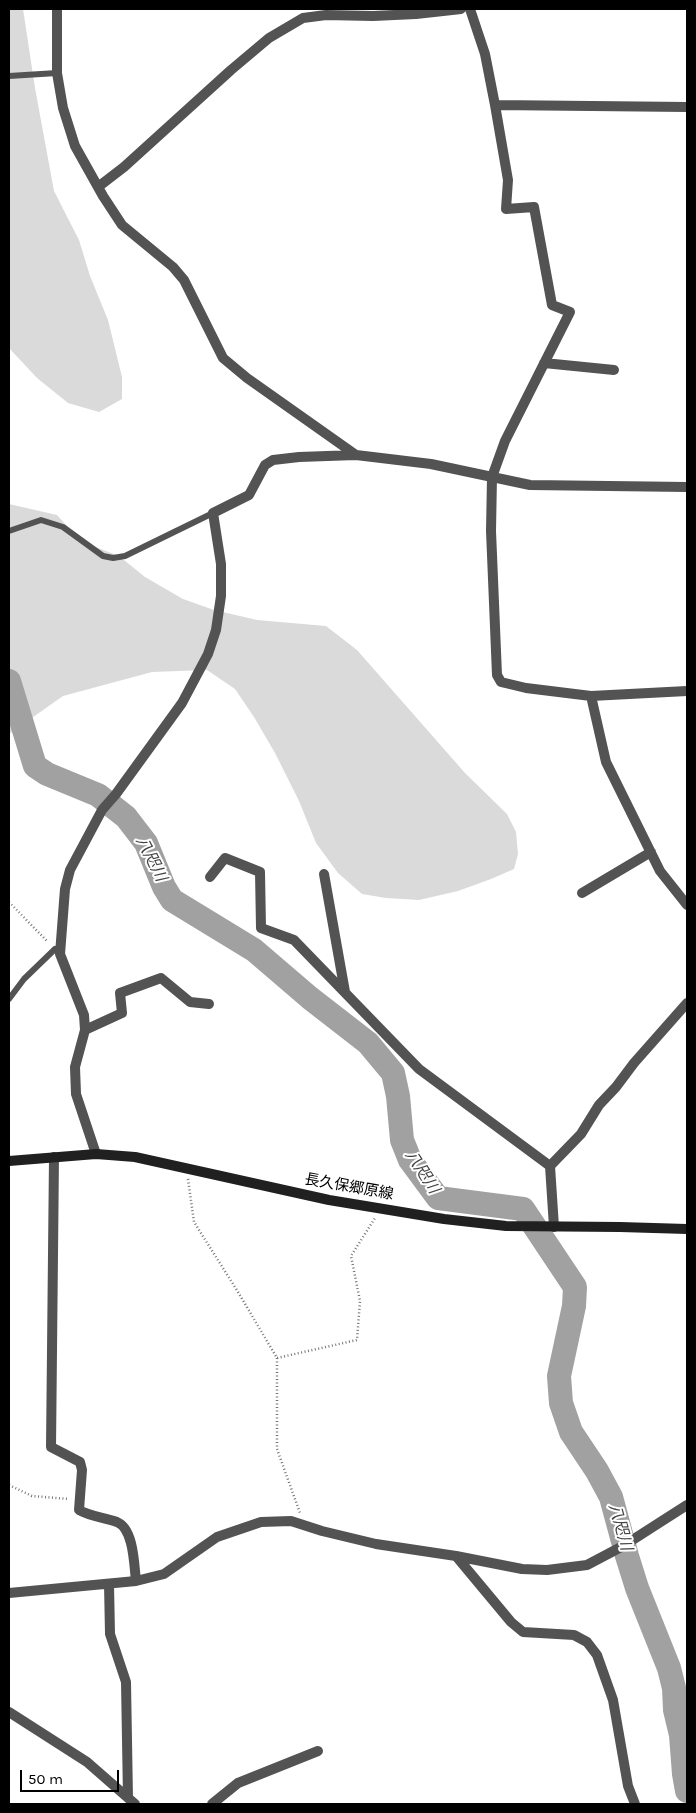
<!DOCTYPE html>
<html>
<head>
<meta charset="utf-8">
<style>
	body { margin:0 }
	#map { position:relative; width:696px; height:1813px; overflow:hidden; background:#fff; font-family:Karla,sans-serif }
	canvas { display:block }
	.frame { position:absolute; inset:0; border:10px solid #000; pointer-events:none }
	.scale { position:absolute; left:20px; top:1770px; width:99px; height:22px; box-sizing:border-box; border:2px solid #000; border-top:0; padding-left:6px; font-size:15px; line-height:18px; white-space:nowrap; color:#000; -webkit-text-stroke:4px #fff; paint-order:stroke }
</style>
</head>
<body>
<div id="map">
<canvas width="696" height="1813"></canvas>
<div class="frame"></div>
<div class="scale">50 m</div>
</div>
<script>
const ctx = document.querySelector('canvas').getContext('2d');
ctx.lineJoin = 'round';
function fill(path, color) { ctx.fillStyle = color; ctx.fill(path, 'evenodd'); }
function stroke(path, color, width, dash) { ctx.strokeStyle = color; ctx.lineWidth = width; ctx.lineCap = dash ? 'butt' : 'round'; ctx.setLineDash(dash || []); ctx.stroke(path); }
function label(font, color, halo, rows, align = 'center') {
  ctx.font = font + ' Karla,"Noto Sans JP",sans-serif'; ctx.lineWidth = 4; ctx.setLineDash([]); ctx.textBaseline = 'middle'; ctx.strokeStyle = halo; ctx.fillStyle = color; for (const [text, x, y, turn = 0] of rows) {
    ctx.save(); ctx.translate(x, y); ctx.rotate((+turn || 0) * Math.PI / 180); ctx.textAlign = isNaN(turn) ? turn : align; if (halo) ctx.strokeText(text, 0, 0); ctx.fillText(text, 0, 0); ctx.restore();
  }
}
const green = new Path2D(`
	M9,9H23L35,88L54,191L79,240L90,276L108,320L122,377V399L99,412L68,403L37,378L9,348Z
	M9,504L57,515L77,537L93,546L119,556L145,577L183,599L214,610L257,620L326,626L357,650L465,773L507,814L516,832L518,854L514,869L491,879L458,891L419,900L386,898L362,894L338,873L316,843L299,801L275,753L254,717L235,689L207,670L152,672L63,696L9,734Z`);
const river = new Path2D(`
	M9,681L35,766L47,774L98,795L126,817L146,843L164,887L172,900L254,950L310,998L368,1043L393,1073L398,1096L402,1140L410,1160L438,1198L523,1209L575,1287L574,1306L559,1376L561,1403L571,1432L597,1471L611,1497L627,1556L637,1588L669,1668L674,1688L675,1710L681,1735L684,1774L687,1791`);
const path = new Path2D(`
	M9,902L48,942
	M188,1179L194,1222L238,1292L277,1358L357,1340L360,1301L351,1256L375,1218
	M277,1358V1449L300,1513
	M9,1485L32,1496L69,1499`);
const lane = new Path2D(`
	M9,76L57,73
	M9,531L41,520L63,527L103,556L113,558L125,556L213,513
	M9,999L24,979L55,949`);
const street = new Path2D(`
	M57,9V73L63,108L75,146L103,196L122,225L173,267L184,280L223,358L247,378L356,455L431,464L530,485L687,487
	M470,9L485,54L495,105L508,180L506,209L534,207L552,305L570,312L505,441L492,477L491,531L497,675L501,682L526,688L591,696L687,691
	M495,105L687,107
	M98,187L124,167L231,70L269,38L303,18L326,15L373,16L416,14L461,9
	M544,363L614,370
	M591,696L606,762L660,871L687,905
	M324,874L345,992
	M210,877L225,858L260,872L261,928L294,940L419,1069L550,1166
	M582,893L651,852
	M85,1030L122,1013L120,993L161,978L190,1002L209,1004
	M96,1154L76,1094L75,1067L85,1030L84,1015L60,954L65,889L70,870L102,810L116,794L182,703L208,654L216,630L221,596V564L213,513L249,495L265,465L273,460L299,457L356,455
	M54,1157L51,1447L80,1462L82,1470L79,1510C91,1517 104,1517 117,1522C134,1529 134,1565 136,1581
	M554,1227L550,1166L581,1134L599,1105L616,1087L634,1063L687,1003
	M456,1556L511,1622L523,1632L574,1635L587,1642L597,1655L613,1700L628,1786L635,1804
	M109,1584L110,1634L126,1682L128,1798
	M9,1593L136,1581L164,1574L217,1537L261,1522L291,1521L322,1531L376,1544L456,1556L522,1569L547,1570L587,1565L623,1546L687,1505
	M9,1712L87,1762L135,1804
	M212,1804L238,1783L318,1751`);
const secondary = new Path2D(`
	M9,1161L96,1154L135,1157L329,1200L444,1219L506,1226L620,1227L687,1229`);
const streetNames = [
	["長久保郷原線",349,1187,10]
];
const waterNames = [
	["八咫川",151,859,63],
	["八咫川",422,1172,57],
	["八咫川",620,1527,74]
];
fill(green, '#dadada');
stroke(river, '#a1a1a1', 24);
stroke(path, '#757575', 2.5, [1, 2.5]);
stroke(lane, '#535353', 6);
stroke(street, '#535353', 10);
stroke(secondary, '#202020', 10);
label('15px', '#000', '#fff', streetNames);
label('italic 16px', '#424242', '#fff', waterNames);
</script>
</body>
</html>
